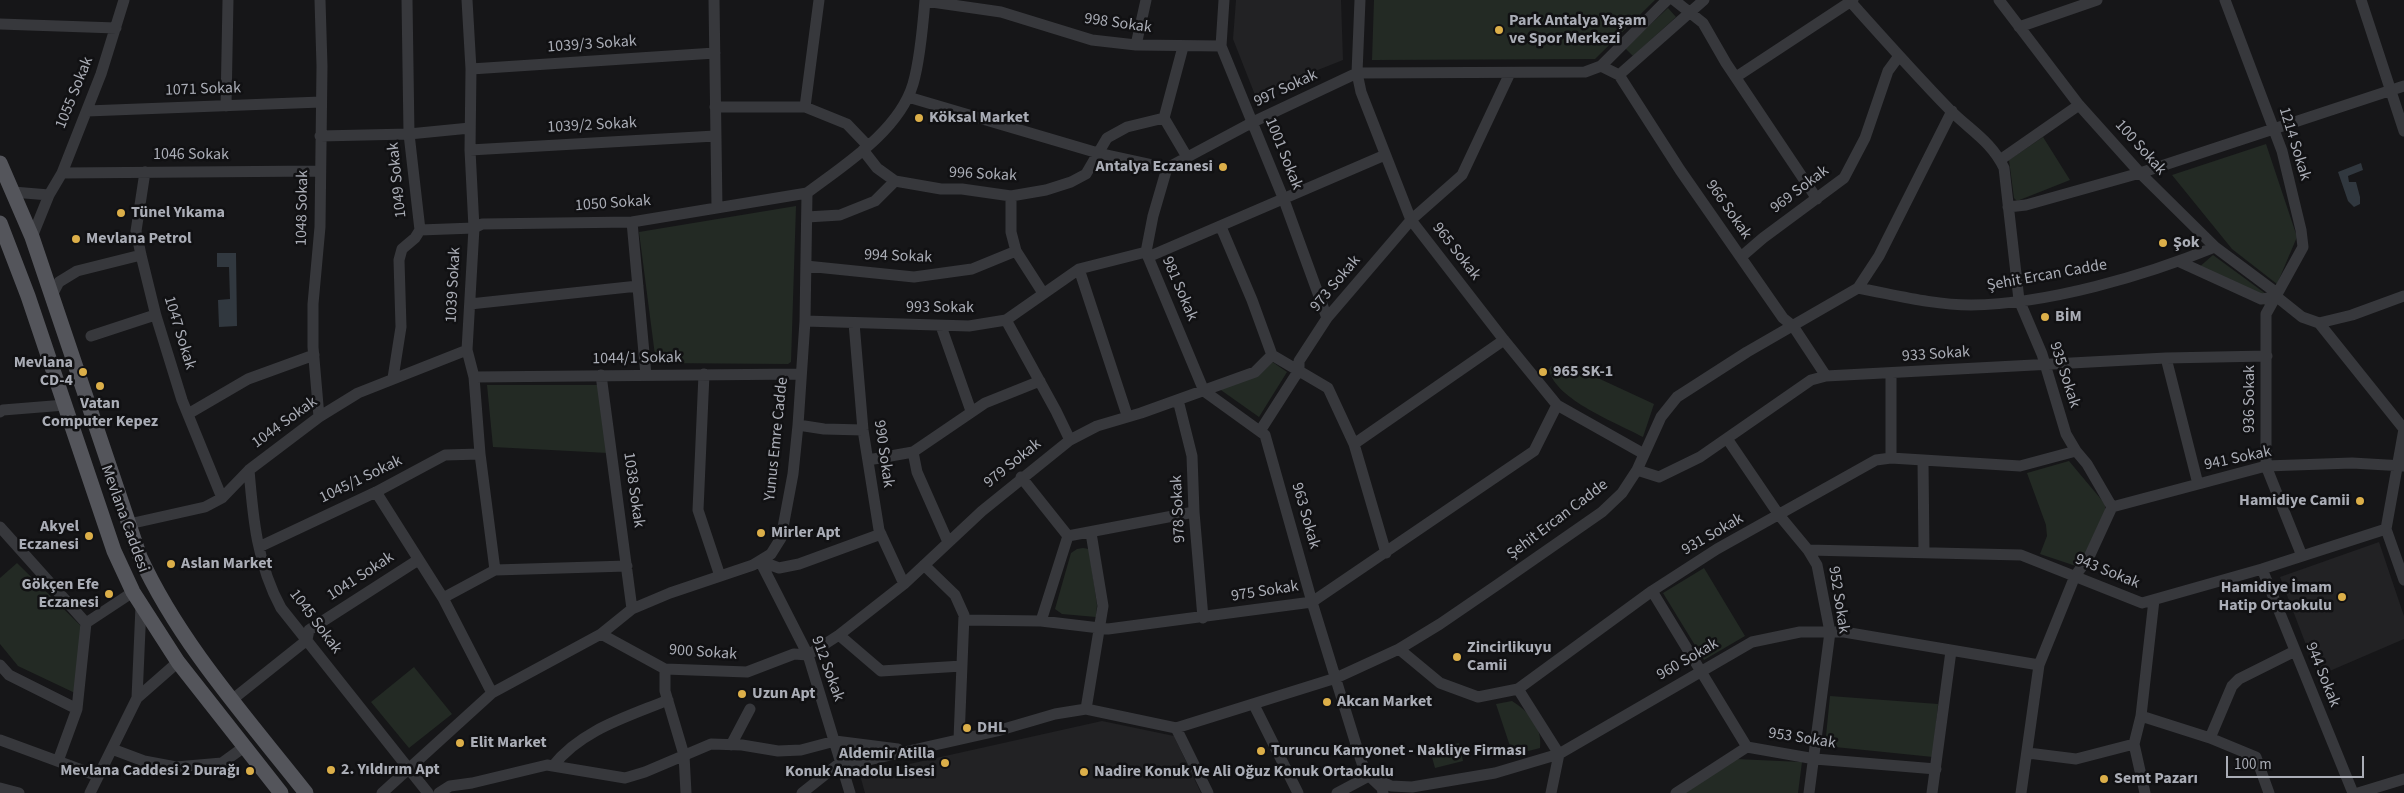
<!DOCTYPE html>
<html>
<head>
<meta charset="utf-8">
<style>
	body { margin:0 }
	#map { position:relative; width:2404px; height:793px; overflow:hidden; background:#161618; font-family:"Source Sans 3",sans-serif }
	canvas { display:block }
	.scale { position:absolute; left:2226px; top:756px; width:138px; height:22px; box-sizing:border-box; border:2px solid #aaadb6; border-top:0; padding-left:6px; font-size:15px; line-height:18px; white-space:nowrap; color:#aaadb6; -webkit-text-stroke:4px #111113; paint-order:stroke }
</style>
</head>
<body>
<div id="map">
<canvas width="2404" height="793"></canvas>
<div class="scale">100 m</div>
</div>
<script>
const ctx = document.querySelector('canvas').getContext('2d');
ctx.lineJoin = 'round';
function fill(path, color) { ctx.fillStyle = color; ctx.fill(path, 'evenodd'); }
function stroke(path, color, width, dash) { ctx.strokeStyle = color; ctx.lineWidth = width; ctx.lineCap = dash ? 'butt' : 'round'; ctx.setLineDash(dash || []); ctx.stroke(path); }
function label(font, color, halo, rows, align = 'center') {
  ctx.font = font + ' "Source Sans 3",sans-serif'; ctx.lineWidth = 5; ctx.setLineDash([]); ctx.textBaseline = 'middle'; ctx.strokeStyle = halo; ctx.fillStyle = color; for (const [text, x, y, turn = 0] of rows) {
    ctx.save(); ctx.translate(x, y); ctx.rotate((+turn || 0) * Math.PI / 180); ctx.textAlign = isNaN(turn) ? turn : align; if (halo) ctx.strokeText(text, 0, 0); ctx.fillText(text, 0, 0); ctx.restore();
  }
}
const built = new Path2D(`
	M1236,0H1341L1343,60L1255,95L1233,39Z
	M2379,542L2404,616V639L2318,676L2280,577Z
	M1102,721L1174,736L1201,793H865L860,775Z`);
const green = new Path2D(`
	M1374,0H1655L1595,59L1372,60Z
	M1668,8L1676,17L1633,56L1625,48Z
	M2043,137L2070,180L2017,201L2014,198L2009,160Z
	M2266,144L2297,237L2277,284L2232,249L2172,175Z
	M796,206L791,362L788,364L656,363L639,232Z
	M2213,255L2266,294L2265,305L2197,269Z
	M1271,361L1287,372L1259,417L1218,388Z
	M1562,365L1587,373L1654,404L1643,437C1617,423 1556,400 1549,370L1551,366Z
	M487,385H600L608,453L493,447Z
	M2069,461L2105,504V511L2079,567L2040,554L2047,536L2046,525L2027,473Z
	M1083,548L1089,549L1097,605L1096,617L1062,614L1055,609L1071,553L1077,549Z
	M17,563L83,628L75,693L18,666L0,644V578Z
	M1704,568L1745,636L1704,660L1663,593Z
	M414,667L452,714L409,748L371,702Z
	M1830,696L1938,704L1933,757L1825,746Z
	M1512,701C1528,711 1543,727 1540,748L1513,755L1496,704Z
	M1459,743L1463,761L1435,768L1430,750Z
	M1736,759L1802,762L1798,793H1685Z`);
const water = new Path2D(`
	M2361,163L2363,170L2348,176L2349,182H2356L2360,197V204L2354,207L2348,201L2338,172Z
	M217,253H236L237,326L219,327L218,300L230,299L229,267H217Z`);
const minor = new Path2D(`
	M467,0L471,69L470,150L474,228L467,350L474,377L480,454L495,570
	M714,0L717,208
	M1224,0L1221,46L1284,200L1327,318
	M1360,0L1357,73L1361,92L1411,220L1504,340L1557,405L1644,454
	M1674,0L1703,23L1726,63L1817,199
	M1849,0C1882,37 1915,74 1950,110C1970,130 1992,142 2004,168L2019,300L2042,354L2066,434L2076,451L2087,464L2112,507L2089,557L2075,576L2039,665L2021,793
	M1999,0L2079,105L2140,173L2215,247L2274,291L2277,297L2302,317L2319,323L2352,315L2404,296
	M2225,0L2282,151L2301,230L2303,247L2266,314V466L2302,556
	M2361,0L2404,131
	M925,1L1001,12L1092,40L1136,45L1221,46
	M0,24L116,28
	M2019,27L2097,0
	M1136,45L1146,0
	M1601,66L1619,75L1680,170L1783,318L1793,326L1826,376
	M471,69L715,53
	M1619,75L1704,0
	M1736,77L1853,0
	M908,97L1098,153L1167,168L1253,122L1357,73L1585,72L1601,66L1667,0
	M226,106L228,0
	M715,107H805L847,124L868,146
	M805,107L819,0
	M87,111L321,102
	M1164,118L1187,157
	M320,136L409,134L470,128
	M470,150L715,136
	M863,150L877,168L895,181L941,189H962L1011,196L1046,190L1071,182L1086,174L1107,138L1127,127L1164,118L1183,47
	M2000,160L2079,105
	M1167,168L1153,216L1146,252L1204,391L1265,435L1312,602L1358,751L1365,772L1382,788L1383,793
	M145,172L136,231L141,255L156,316L182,400L222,498
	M62,173L320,171
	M13,192L49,195L32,237
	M49,195L62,173L101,74L124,0
	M1011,196V232L1016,251L1043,293
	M2008,207L2026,205L2140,173L2404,86
	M807,217L840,215L875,201L895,181
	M632,222L646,375
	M1221,227L1252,300L1272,355L1328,388L1354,444L1386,553
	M420,230L474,228L482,224L632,222L807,193
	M1148,257L1385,155
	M1741,257L1763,238L1844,178L1865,138L1888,71L1899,56
	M2180,262L2261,299L2277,297
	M806,266L914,277L972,269L1016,251
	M1079,269L1127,415
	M1858,288L1879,256L1952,111
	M51,297L59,282L77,271L141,255
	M470,304L638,286
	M1006,320L1056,411L1070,440
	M805,321L969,326L1006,320L1079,269L1146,252
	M854,323L863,430L879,530L904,584
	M2319,323L2404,429L2386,529L2404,580
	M941,326L971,411
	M91,336L155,315
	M2166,358L2198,484
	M704,374L698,510L720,576
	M601,375L632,609
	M474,377L801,374
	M393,378L401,327L399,260L402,249L415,238L420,230L409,134L407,0
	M1178,400L1192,456L1194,512L1203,618
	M0,412L3,410L65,405
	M188,414L248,379L314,355
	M319,417L313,347V304L320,227L322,66L320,0
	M798,425L824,429L863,430
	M1260,431L1299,370V361L1327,318L1411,220L1462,175L1510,73
	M1728,440L1779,515L1808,550L1817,565L1830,632L1809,793
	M1354,444L1504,340
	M913,452L917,472L948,542
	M1891,458V374
	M868,460L913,452L985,403L1040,381
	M1923,461L1924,552
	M249,470C253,518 257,564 281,608L428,793
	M1637,470L1659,477L1700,457L1811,380L1826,376L2166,358L2267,356
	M1021,477L1068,536L1041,621
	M376,492L443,598L492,693
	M2112,507L2266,466L2352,463L2404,466
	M129,524L205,507L222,498L249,470L319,417L358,393L467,350
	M0,527L86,623L133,592
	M1068,536L1194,512
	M259,547L376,492L445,455L480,454
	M1808,550L2021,555L2142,603L2262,569L2386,529
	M760,561L808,655L850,793
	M760,561L779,568L799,564L881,534
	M924,565L955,595L964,615L959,739
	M2262,569L2353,793
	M1652,591L1747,747
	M443,598L495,570L627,566
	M964,620L1041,621L1108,629L1312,602L1534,451L1557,405
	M601,634L665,669L747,672L794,654L808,655L839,635L904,584L982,511L1070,440L1097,426L1141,413L1255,372L1272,355
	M839,635L881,671L962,666
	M1399,649L1440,683L1478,697L1518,689L1652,591L1717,549L1876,460L1891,458L2020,466L2076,451
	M0,665L9,675L77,709
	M665,669V691L684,755L686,793
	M1518,689L1559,754L1551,793
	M137,698L141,606
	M233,699L307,640L309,630L418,560
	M1254,705L1298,793
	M1086,709L1103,606L1091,533
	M2141,716L2210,738L2256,757L2269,793
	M1176,728L1208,793
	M2210,738L2232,686L2239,679L2295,651
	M0,740L98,776
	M731,745L750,709
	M112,749L144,761L176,767L222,763L244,747
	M2028,753L2076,759L2134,744
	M58,761L77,709L86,623
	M553,766C581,730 627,717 668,700
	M1369,776L1391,786L1412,787L1495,773L1559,754L1752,642L1800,632H1844L2039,665
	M0,788L19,793
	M90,793L137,698L178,662
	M382,793L492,693L601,634L632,609L670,593L753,565L771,554L781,538L793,474L798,425L805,321L807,193C844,165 899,131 913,84C920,60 923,25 925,0
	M439,793L450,786L472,783L547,765L625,778L645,772L711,744L742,745L778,751L801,750L835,741L898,749
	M802,793L841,762L851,764L997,731L1055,714L1086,709L1176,728L1336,678L1399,649L1440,624L1497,585L1602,512L1622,493L1637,470L1661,417L1677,397L1747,352L1858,288C1896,295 1933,305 1971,305C2048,304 2144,276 2215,247
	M1337,793L1369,776
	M1676,793L1747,747L1815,759L1936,769
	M1932,793L1951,651
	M2145,793L2134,744L2141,716L2154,600
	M2358,793L2404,779`);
const major = new Path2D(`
	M0,163L32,237L140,557C180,644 247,718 306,793
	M0,223L28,296L114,551L133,592L178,662L281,793`);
const markers = [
	[1499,30,5,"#dcaf49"],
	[919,118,5,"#dcaf49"],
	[1223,167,5,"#dcaf49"],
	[121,213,5,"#dcaf49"],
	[76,239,5,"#dcaf49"],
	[2163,243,5,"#dcaf49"],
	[2045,317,5,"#dcaf49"],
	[83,372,5,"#dcaf49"],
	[1543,372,5,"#dcaf49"],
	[100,386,5,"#dcaf49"],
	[2360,501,5,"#dcaf49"],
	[761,533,5,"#dcaf49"],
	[89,536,5,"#dcaf49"],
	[171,564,5,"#dcaf49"],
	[109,594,5,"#dcaf49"],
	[2342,597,5,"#dcaf49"],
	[1457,657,5,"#dcaf49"],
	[742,694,5,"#dcaf49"],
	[1327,702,5,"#dcaf49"],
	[967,728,5,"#dcaf49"],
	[460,743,5,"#dcaf49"],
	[1261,751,5,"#dcaf49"],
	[945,763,5,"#dcaf49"],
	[331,770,5,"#dcaf49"],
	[250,771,5,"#dcaf49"],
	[1084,772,5,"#dcaf49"],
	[2104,779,5,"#dcaf49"]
];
const poiNames = [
	["Park Antalya Yaşam",1509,21],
	["ve Spor Merkezi",1509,39],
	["Köksal Market",929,118],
	["Antalya Eczanesi",1213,167,"right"],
	["Tünel Yıkama",131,213],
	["Mevlana Petrol",86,239],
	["Şok",2173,243],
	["BİM",2055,317],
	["Mevlana",73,363,"right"],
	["CD-4",73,381,"right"],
	["965 SK-1",1553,372],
	["Vatan",100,404,"center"],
	["Computer Kepez",100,422,"center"],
	["Hamidiye Camii",2350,501,"right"],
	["Akyel",79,527,"right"],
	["Eczanesi",79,545,"right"],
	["Mirler Apt",771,533],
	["Aslan Market",181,564],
	["Gökçen Efe",99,585,"right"],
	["Eczanesi",99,603,"right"],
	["Hamidiye İmam",2332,588,"right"],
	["Hatip Ortaokulu",2332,606,"right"],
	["Zincirlikuyu",1467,648],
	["Camii",1467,666],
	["Uzun Apt",752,694],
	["Akcan Market",1337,702],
	["DHL",977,728],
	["Elit Market",470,743],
	["Turuncu Kamyonet - Nakliye Firması",1271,751],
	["Aldemir Atilla",935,754,"right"],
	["Konuk Anadolu Lisesi",935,772,"right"],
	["2. Yıldırım Apt",341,770],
	["Mevlana Caddesi 2 Durağı",240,771,"right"],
	["Nadire Konuk Ve Ali Oğuz Konuk Ortaokulu",1094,772],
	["Semt Pazarı",2114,779]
];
const streetNames = [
	["998 Sokak",1118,24,8],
	["1039/3 Sokak",592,45,-4],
	["997 Sokak",1286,89,-25],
	["1071 Sokak",203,90,-2],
	["1055 Sokak",75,93,-68],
	["1039/2 Sokak",592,126,-3],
	["1214 Sokak",2294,144,73],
	["100 Sokak",2140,148,48],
	["1001 Sokak",1283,154,68],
	["1046 Sokak",191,155],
	["996 Sokak",983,175,3],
	["1049 Sokak",398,180,-96],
	["969 Sokak",1800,190,-37],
	["1050 Sokak",613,204,-4],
	["1048 Sokak",303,208,-89],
	["966 Sokak",1728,210,55],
	["965 Sokak",1456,252,52],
	["994 Sokak",898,257,2],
	["Şehit Ercan Cadde",2047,276,-10],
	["973 Sokak",1336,284,-50],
	["1039 Sokak",454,285,-87],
	["981 Sokak",1179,289,67],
	["993 Sokak",940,308],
	["1047 Sokak",179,333,73],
	["933 Sokak",1936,355,-4],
	["1044/1 Sokak",637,359,-1],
	["935 Sokak",2064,375,72],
	["936 Sokak",2250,399,-90],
	["1044 Sokak",285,423,-36],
	["Yunus Emre Cadde",777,439,-84],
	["990 Sokak",883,454,82],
	["941 Sokak",2238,459,-12],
	["979 Sokak",1013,464,-39],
	["1045/1 Sokak",361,480,-26],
	["1038 Sokak",633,490,82],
	["978 Sokak",1179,509,-93],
	["963 Sokak",1305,516,74],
	["Mevlana Caddesi",124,519,70],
	["Şehit Ercan Cadde",1558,520,-37],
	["931 Sokak",1713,535,-30],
	["943 Sokak",2107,572,22],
	["1041 Sokak",361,577,-33],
	["975 Sokak",1265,592,-9],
	["952 Sokak",1838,600,81],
	["1045 Sokak",315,622,53],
	["900 Sokak",703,653,4],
	["960 Sokak",1688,660,-30],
	["912 Sokak",827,669,70],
	["944 Sokak",2322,675,68],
	["953 Sokak",1802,739,9]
];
fill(built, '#222224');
fill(green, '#232a24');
fill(water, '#31383f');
stroke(minor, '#37383c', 11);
stroke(major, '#54555b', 15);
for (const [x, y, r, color] of markers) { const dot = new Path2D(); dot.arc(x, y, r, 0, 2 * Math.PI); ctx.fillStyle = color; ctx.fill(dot); stroke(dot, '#111113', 2); }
label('bold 16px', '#aaadb6', '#111113', poiNames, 'left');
label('16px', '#aaadb6', '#111113', streetNames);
</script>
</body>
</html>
